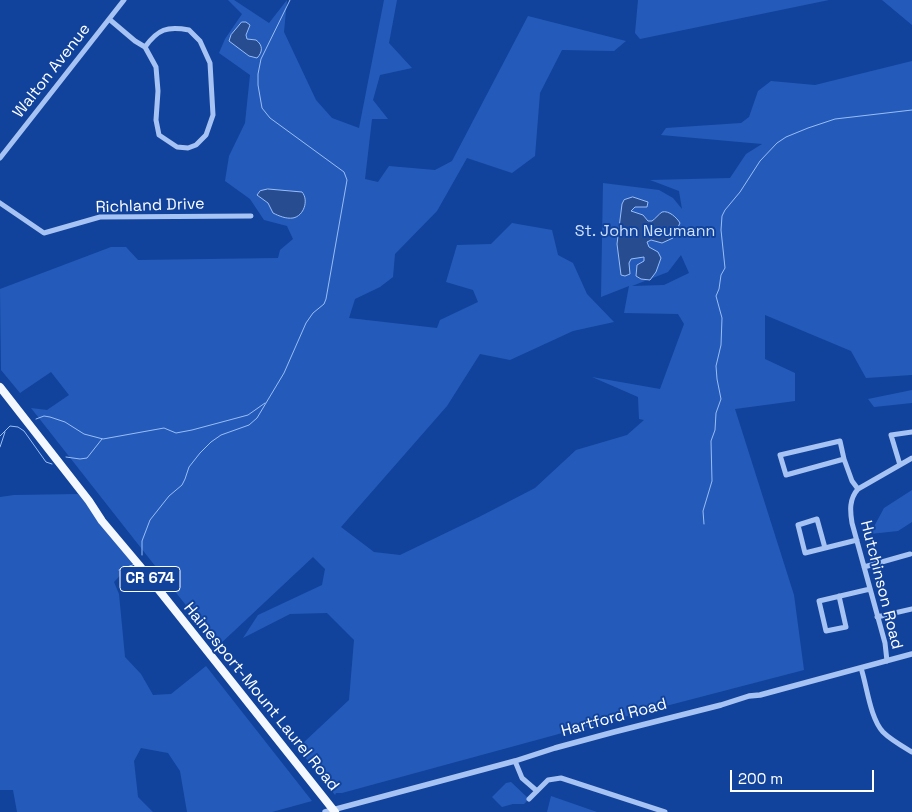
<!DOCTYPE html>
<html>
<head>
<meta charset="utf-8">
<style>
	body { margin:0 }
	#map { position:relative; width:912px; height:812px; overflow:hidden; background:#11439c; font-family:"Space Grotesk",sans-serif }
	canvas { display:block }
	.scale { position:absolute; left:730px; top:770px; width:144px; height:22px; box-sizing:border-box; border:2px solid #fff; border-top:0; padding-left:6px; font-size:15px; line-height:18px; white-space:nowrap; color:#fff; -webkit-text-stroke:4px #11439c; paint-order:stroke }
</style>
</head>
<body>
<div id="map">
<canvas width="912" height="812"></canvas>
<div class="scale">200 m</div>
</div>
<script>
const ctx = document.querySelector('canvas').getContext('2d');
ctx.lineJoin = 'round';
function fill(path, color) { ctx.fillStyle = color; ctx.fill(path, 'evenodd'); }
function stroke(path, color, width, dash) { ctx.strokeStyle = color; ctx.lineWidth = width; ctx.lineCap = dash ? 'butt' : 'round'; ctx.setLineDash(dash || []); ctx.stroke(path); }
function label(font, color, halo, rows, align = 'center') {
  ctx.font = font + ' "Space Grotesk",sans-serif'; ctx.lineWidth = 4; ctx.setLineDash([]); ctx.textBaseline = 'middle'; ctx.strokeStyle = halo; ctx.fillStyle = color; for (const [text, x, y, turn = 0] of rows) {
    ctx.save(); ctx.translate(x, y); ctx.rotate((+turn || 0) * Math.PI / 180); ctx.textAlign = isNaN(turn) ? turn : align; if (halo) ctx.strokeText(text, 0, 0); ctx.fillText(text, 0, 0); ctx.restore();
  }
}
const green = new Path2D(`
	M228,0H234L269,23L287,0L284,32L316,100L332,118L359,128L384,0H397L389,43L412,68L380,75L373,100L388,119H372L365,179L378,182L389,166L435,170L452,161L528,16L626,41L614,51L562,50L540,93L535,156L512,173L467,158L437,211L395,254L393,277L380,287L355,299L349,318L437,328L440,320L478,302L473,290L446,282L457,245L491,244L512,223L552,230L558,255L573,263L587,294L614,322L573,331L510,360L480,354L447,406L341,527L374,552L400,555L479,517L535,488L576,450L627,435L644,420L639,419L638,397L592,377L660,389L684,324L678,314L624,313L629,286L601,297L603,183L659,190L673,198L682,209L679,191L650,180L730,178L746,154L762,144L661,135L666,128L741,123L749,117L758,91L771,81L815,85L912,61V375L866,378L851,351L765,315V359L795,373V401L735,409L794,595L804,670L566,732L342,793H336L335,795L285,732L303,743L349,700L354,640L327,613L290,614L243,638L258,615L322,585L325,569L313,557L218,646L31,408L47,410L69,395L51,372L20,393L1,370L0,289L111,247H126L138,260L278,258L280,250L293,239L287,226L264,220L250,199L225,181L229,156L245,123L250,75L219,53L225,39L242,14ZM681,255L689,273L664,285L632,286L668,272Z
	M638,0H829L640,39L635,33Z
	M882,0H912V25Z
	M912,390V403L874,407L868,399Z
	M912,490V522L898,531L870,534L884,508Z
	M78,494L134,561L114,582L119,594L125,657L141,674L153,695L171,694L206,666L312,801L272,812H187L180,771L168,753L141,748L134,761L138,797L153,812H17L13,790H0V497L14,495Z
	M511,782L529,799L524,804H513L502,807L492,797L506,783Z
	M551,796L597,812H547Z`);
const water = new Path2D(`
	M242,22H246L250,25L246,35L247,39L256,40C263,45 263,52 257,58L249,56L229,41L231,35Z
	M268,189L302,192C309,200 304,216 293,218C286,219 279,216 273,213L268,203L257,195L260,191Z
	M633,197L648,202L647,207H635L631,211L643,215L648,221H652C655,219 659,214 662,212C669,210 677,218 680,223L673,238L662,243L651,240L647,242L649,247L658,252L661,258L656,272L650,280L641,279L636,276L637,265L644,261V257L631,259L629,263L630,274L625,276L621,275L617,244L622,204L624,200Z`);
const stream = new Path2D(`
	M36,419L44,416L50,417L65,422L84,434L103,439L164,428L176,433L192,430L248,415L265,403
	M0,436L10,426L18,427L24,431L46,462L52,464
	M0,447L5,432
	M66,457L80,459L87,458L102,439
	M704,524L703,511L712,481L711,441L715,430L716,413L721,399L717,379L716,366L721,345L722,318L716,296L719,289L721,275L725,268L721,230L722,216L725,210L740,192L760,161L777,143L786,137L808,128L835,119L912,110
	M142,555V541L150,520L169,496L182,485L185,479L189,467L200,453L211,442L221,435L249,425L257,418L284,373L306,323L313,313L324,304L326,299L347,180L344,172L270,118L262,108L258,85V74L261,59L290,0
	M119,570L135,564`);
const minor = new Path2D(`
	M109,19L135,41L145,47L156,67L158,91L156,120L159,135L177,147L188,148L196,145L206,135L213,115L210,63L200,41L189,30C167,26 158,29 145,47
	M0,158L124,0
	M0,203L44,233L100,217L251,216
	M840,441L844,459L786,475L780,455Z
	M844,459L852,481L858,489
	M900,465L891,435L912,432
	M825,548L817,519L798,525L805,553L857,540
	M864,567L910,554
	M839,596L846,627L826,631L819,601L870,589
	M877,617L912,609
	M887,661L885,643L852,523C850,511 849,499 858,489L912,458
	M861,668C867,686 870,718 883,732C891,740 902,746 912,752
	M515,761L522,778L537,791
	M529,799L548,780L561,778L665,812`);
const tertiary = new Path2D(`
	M325,812L515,761L555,748L614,732L721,705L749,696L760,695L912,654`);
const primary = new Path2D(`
	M0,387L89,501L102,521L139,565L335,812`);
const shields = [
	[150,579,60]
];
const shieldNames = [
	["CR 674",150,579]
];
const streetNames = [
	["Walton Avenue",52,71,-52],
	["Richland Drive",150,206,-2],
	["Hutchinson Road",881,585,76],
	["Hainesport-Mount Laurel Road",261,697,51],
	["Hartford Road",614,718,-15]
];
const parkNames = [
	["St. John Neumann",645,232]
];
fill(green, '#245bba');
fill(water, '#284c90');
stroke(water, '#98bdf7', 1);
stroke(stream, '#98bdf7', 1);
stroke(minor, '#a6c3f4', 5);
stroke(tertiary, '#a6c3f4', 5.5);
stroke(primary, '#f3f7ff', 8);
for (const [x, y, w] of shields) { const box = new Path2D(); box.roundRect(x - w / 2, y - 12.5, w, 25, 4); ctx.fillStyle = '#11439c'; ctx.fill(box); stroke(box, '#fff', 1); }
label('bold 15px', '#fff', null, shieldNames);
label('16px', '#fff', '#11439c', streetNames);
label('16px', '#cfe0fe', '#11439c', parkNames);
</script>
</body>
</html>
